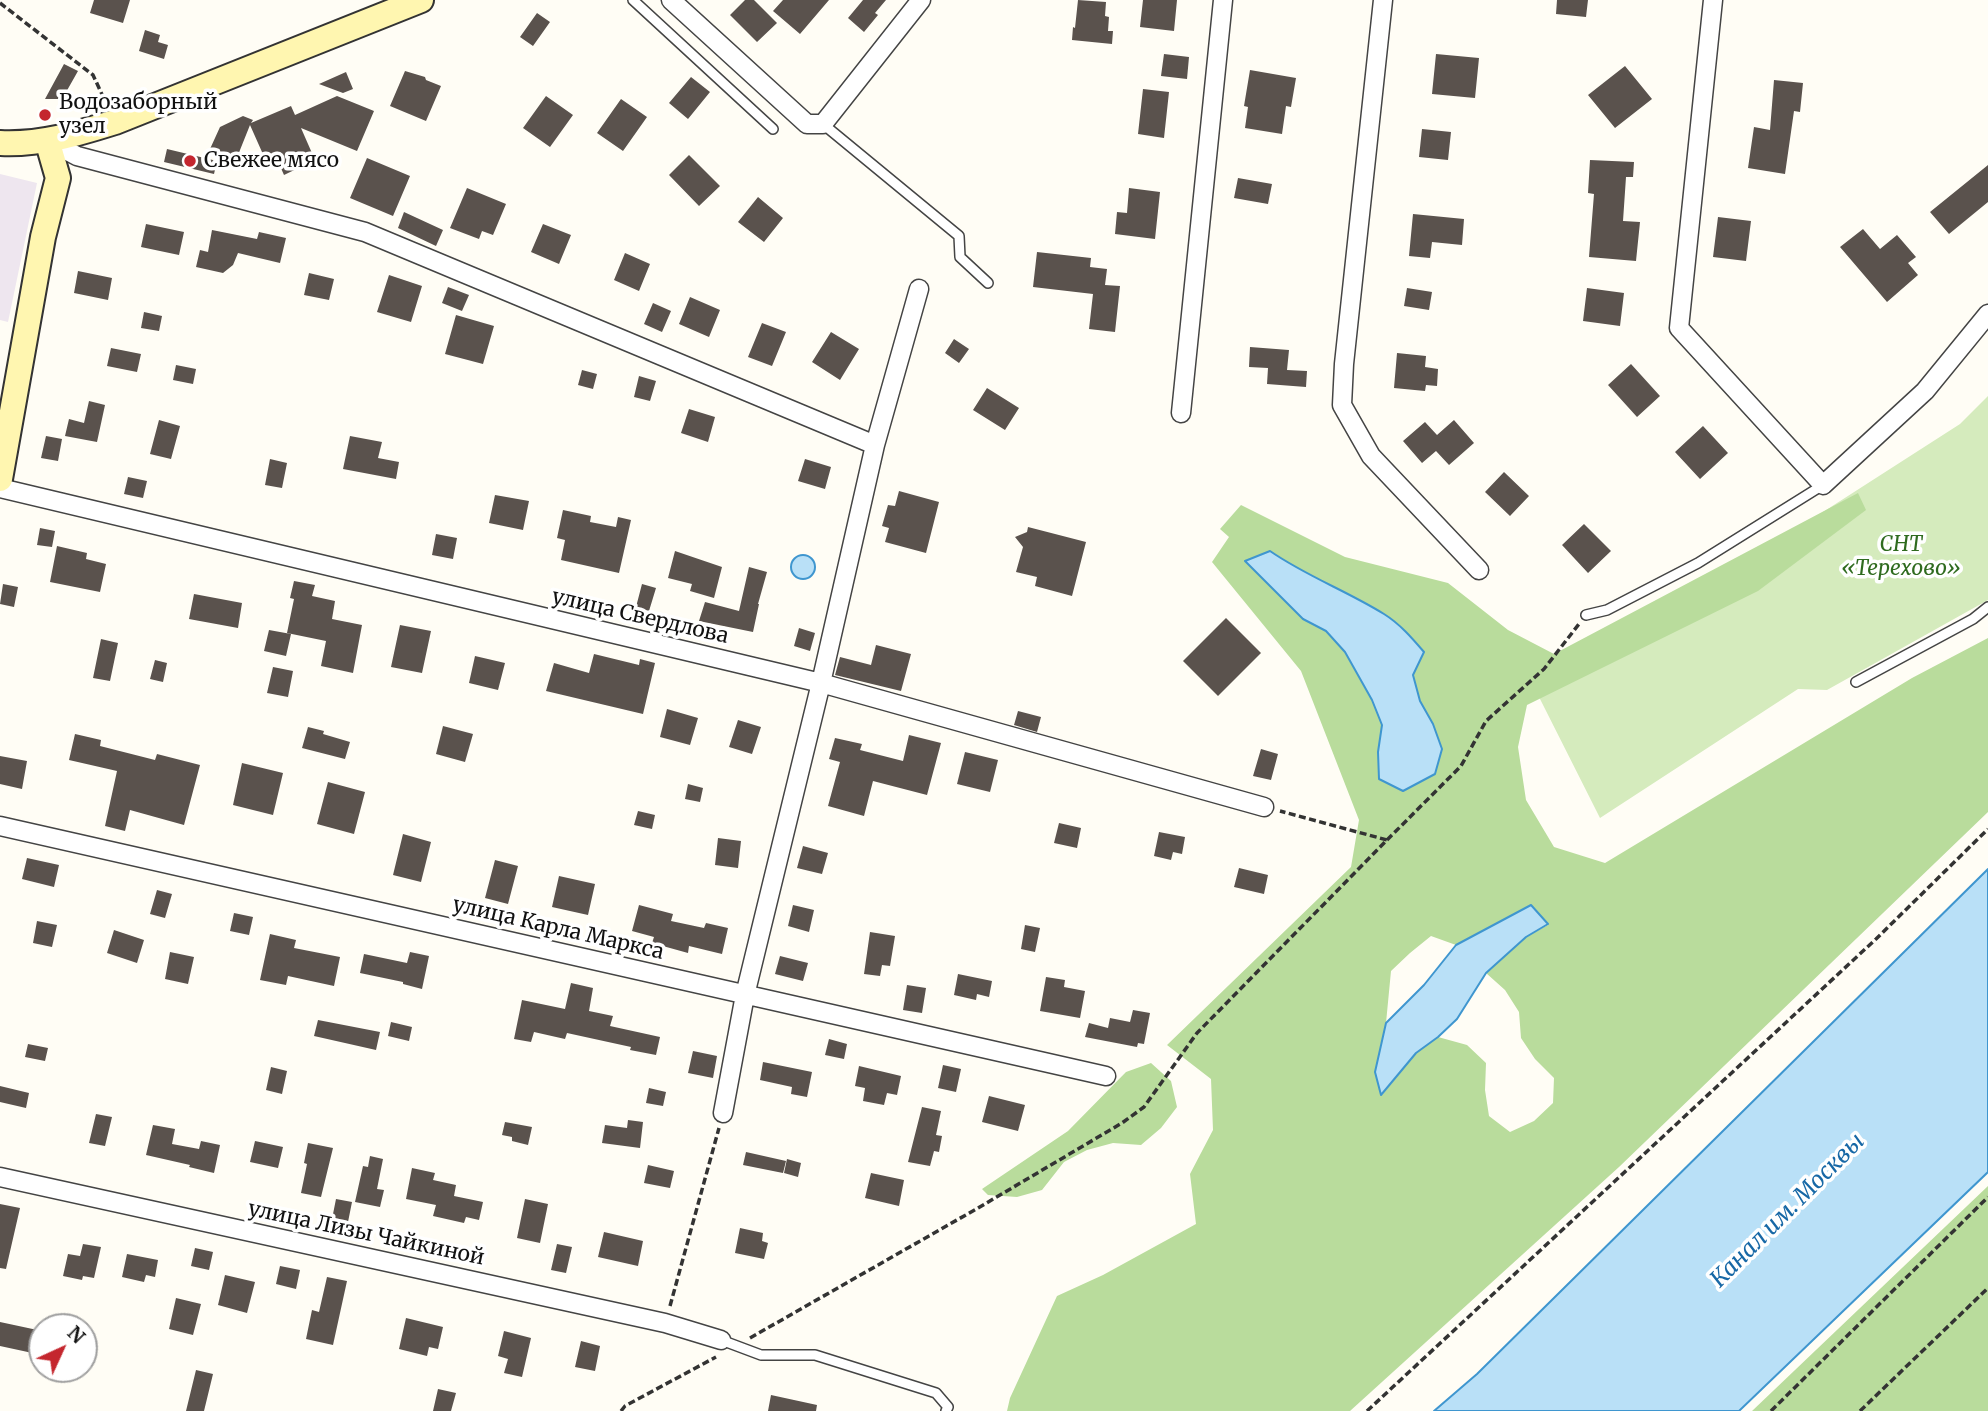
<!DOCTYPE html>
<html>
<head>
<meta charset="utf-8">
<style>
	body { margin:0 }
	#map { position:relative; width:1988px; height:1411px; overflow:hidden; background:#fffdf5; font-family:Merriweather,serif }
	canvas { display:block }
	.north { position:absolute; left:28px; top:1313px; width:70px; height:70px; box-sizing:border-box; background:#fff; border:2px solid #a0a0a0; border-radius:50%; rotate:45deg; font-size:19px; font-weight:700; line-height:28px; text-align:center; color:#111 }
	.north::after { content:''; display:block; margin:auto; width:24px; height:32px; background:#c4262e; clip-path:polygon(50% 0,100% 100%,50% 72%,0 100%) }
</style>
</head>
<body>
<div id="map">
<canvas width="1988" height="1411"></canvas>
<div class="north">N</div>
</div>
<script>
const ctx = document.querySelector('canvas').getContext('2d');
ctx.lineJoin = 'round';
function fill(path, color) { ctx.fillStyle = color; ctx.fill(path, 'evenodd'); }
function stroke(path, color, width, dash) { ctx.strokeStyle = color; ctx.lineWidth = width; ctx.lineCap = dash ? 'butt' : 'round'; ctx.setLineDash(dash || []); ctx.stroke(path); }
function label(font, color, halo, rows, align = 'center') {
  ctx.font = font + ' Merriweather,serif'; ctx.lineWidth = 7; ctx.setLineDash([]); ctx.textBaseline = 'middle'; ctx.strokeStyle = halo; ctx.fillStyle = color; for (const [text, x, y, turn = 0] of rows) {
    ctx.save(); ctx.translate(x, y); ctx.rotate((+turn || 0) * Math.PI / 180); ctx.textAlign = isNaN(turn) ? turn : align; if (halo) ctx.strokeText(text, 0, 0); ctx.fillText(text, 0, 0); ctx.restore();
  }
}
const industrial = new Path2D(`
	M0,174L37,183L8,322L0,320Z`);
const green = new Path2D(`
	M1988,396V600L1827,690L1798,689L1600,818L1538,695L1960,424Z`);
const forest = new Path2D(`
	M1858,493L1866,510L1758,591L1527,705L1518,747L1526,800L1554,847L1605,863L1912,678L1988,638V812L1619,1167L1350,1411H1007L1010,1398L1057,1296L1103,1275L1196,1224L1190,1174L1213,1130L1211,1079L1167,1045L1351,867L1359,820L1301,671L1212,562L1229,537L1220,529L1241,505L1345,557L1448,583L1508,630L1554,654ZM1270,551L1294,567L1413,675L1420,701L1433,724L1378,752L1382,725L1372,700L1345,652L1326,631L1303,619L1246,562ZM1531,905L1548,925L1526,937L1486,973L1505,990L1519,1012L1521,1038L1535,1059L1554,1078L1553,1103L1534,1121L1510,1132L1489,1116L1485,1090L1486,1063L1467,1045L1438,1037L1416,1053L1382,1095L1380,1047L1386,1023L1391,971L1410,953L1431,936L1456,945Z
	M1151,1063L1171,1081L1177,1107L1161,1128L1141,1145L1113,1143L1087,1150L1064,1162L1042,1190L1017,1197L988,1195L982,1189L1068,1131L1126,1072Z
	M1988,1186V1411H1752Z`);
const water = new Path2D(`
	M1270,551C1306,576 1347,591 1384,614C1400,624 1412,638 1424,652L1413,675L1420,701L1433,724L1442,749L1435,774L1403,791L1379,779L1378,752L1382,725L1372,700L1345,652L1326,631L1303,619L1245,561Z
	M791 567a12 12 0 1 1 24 0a12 12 0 1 1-24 0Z
	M1988,869V1172L1739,1411H1434L1477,1374Z
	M1531,905L1548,924L1526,937L1486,973L1457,1019L1438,1037L1416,1053L1381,1095L1375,1072L1386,1023L1424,985L1456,945Z`);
const building = new Path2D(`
	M94,0H130L123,23L90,13Z
	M745,0H754L777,23L757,42L730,15Z
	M783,0H829L800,34L773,11Z
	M863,0H886L875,13L878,15L864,32L848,18Z
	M1078,0L1106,2L1105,16L1109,17L1108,31H1113L1112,44L1072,40L1073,27L1075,28Z
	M1143,0H1177L1174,31L1140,27Z
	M1557,0H1588L1586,17L1556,14Z
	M537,13L550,22L533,46L520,37Z
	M145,30L160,35L158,42L168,45L164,59L139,51Z
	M1164,54L1189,57L1187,79L1161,76Z
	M1436,54L1479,58L1475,98L1432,94Z
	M64,64L78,71L65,94L63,99H45Z
	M1625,66L1652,99L1615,128L1588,95Z
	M1250,70L1296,78L1291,107L1286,106L1282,134L1245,128L1248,107L1244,106Z
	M405,71L425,77L426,80L441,86L426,121L390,106Z
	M346,72L353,89L343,93L319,84Z
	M691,77L710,92L688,119L669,103Z
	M1774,80L1803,83L1800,112L1794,111L1785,174L1748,168L1754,127L1770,130Z
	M1143,89L1169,92L1164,138L1138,134Z
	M337,96L374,111L357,151L301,128L315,160L284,175L276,157L266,161L250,125L236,160L210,149L220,127L243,116L253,120L251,123L291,106L295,115Z
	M546,96L573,115L550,147L523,128Z
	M621,99L647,117L623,151L597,133Z
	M1422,129L1451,132L1448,160L1419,157Z
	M167,149L217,161L214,174L164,162Z
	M689,155L720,186L699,206L669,175Z
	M367,158L410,176L393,216L350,198Z
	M1590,160L1634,162L1633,177H1626L1623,221L1640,222L1636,261L1589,257L1594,194L1588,193Z
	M1988,165V202L1949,234L1930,212Z
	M1238,178L1272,184L1268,204L1234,198Z
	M467,188L506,204L493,235L482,231L479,239L450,228Z
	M1129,188L1160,192L1155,239L1115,234L1117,212L1127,213Z
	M758,197L783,218L764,242L738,222Z
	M404,212L443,230L436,246L398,228Z
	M1413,214L1464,219L1462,245L1432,242L1430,258L1409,256Z
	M1718,217L1751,221L1746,261L1713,257Z
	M146,224L184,232L179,255L141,247Z
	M543,224L571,235L559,264L531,252Z
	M1863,229L1880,249L1897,235L1916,257L1908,263L1918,275L1887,302L1840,247Z
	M212,230L257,239L259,232L286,238L280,263L238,253L233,265L223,273L196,267L200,250L208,252Z
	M1037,252L1091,258L1090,267L1107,269L1105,285L1120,286L1115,332L1089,329L1093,294L1033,287Z
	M625,253L650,264L639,291L614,280Z
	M78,271L112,278L108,300L74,293Z
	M309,273L334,279L329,300L304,295Z
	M389,275L422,286L411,322L377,312Z
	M448,287L469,295L462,311L442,303Z
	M1407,288L1432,292L1429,310L1404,306Z
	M1587,288L1624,293L1620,326L1583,321Z
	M690,297L720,310L709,337L679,324Z
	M653,303L671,311L662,332L644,324Z
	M144,312L162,316L159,331L141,328Z
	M456,315L494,326L483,364L445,354Z
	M762,323L786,332L772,366L748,357Z
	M831,332L859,349L840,380L812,362Z
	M954,339L969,349L959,363L945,353Z
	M1250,347L1289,350L1287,370L1307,371L1306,387L1267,384L1268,368L1249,367Z
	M111,348L141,354L137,372L107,366Z
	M1397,353L1426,356L1425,367L1438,369L1437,386L1426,385L1425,391L1394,388Z
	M1631,364L1660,396L1637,417L1608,385Z
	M176,365L196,369L193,384L173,380Z
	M582,370L597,374L593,389L578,385Z
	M639,376L656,381L650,401L634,397Z
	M987,388L1019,408L1005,430L973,410Z
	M89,401L105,405L97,442L65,436L69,419L84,423Z
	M689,409L715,417L708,442L681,433Z
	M159,420L180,426L171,459L150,454Z
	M1454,420L1474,443L1449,465L1436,451L1422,463L1403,441L1425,422L1437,435Z
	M1703,426L1728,453L1700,479L1675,452Z
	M46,436L62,439L58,461L41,458Z
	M350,436L382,442L378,458L399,462L396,479L343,469Z
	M270,459L287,463L282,488L265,485Z
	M805,459L831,467L825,489L798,481Z
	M1504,472L1529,496L1510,516L1485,492Z
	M128,477L147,481L143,498L124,494Z
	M899,491L939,502L926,553L885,542L889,528L882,526L888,505L895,506Z
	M495,495L529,501L523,530L489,523Z
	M563,510L591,516L590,522L616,527L618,517L631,520L619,573L561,560L565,540L557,538Z
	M1584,524L1611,551L1588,573L1562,545Z
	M1028,527L1086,542L1072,596L1035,586L1037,577L1016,572L1023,547L1015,537L1027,532Z
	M40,528L55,531L52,547L37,545Z
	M436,534L457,538L453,559L432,555Z
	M57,546L87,553L86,559L106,564L100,592L50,582Z
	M675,551L722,567L714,598L690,591L692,584L668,578Z
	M749,567L767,572L758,604H759L753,632L699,621L705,602L739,611Z
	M294,581L315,585L312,596L335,601L332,619L362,625L353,673L321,666L326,641L287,633L294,599L290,598Z
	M3,584L18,587L14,607L0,604Z
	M642,584L656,588L649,611L636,607Z
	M194,594L242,603L238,628L189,619Z
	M1226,618L1261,653L1218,696L1183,661Z
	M400,625L431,631L422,673L391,667Z
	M799,628L815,633L810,651L794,646Z
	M269,630L291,634L286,656L264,651Z
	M101,639L118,643L110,681L93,678Z
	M876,645L911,654L901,691L835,675L840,657L871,665Z
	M594,654L639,665L640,659L655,663L643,714L546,691L554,663L589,673Z
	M475,656L505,663L498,690L469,683Z
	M155,660L167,663L163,682L150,679Z
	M273,667L293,671L288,697L267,693Z
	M667,709L698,718L690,745L660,737Z
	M1018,711L1041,717L1037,732L1014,725Z
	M738,720L761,727L752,754L729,747Z
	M443,726L473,734L465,762L436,754Z
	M308,727L324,731L323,734L350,742L345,759L302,748Z
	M75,734L101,740L100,746L155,760L157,754L200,765L184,825L130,810L125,831L105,826L117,771L69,760Z
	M909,735L941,743L927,795L873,781L864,816L828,806L840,762L829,759L835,738L862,744L860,750L903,761Z
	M1261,749L1278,754L1271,780L1253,776Z
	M965,752L998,760L990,792L957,784Z
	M0,756L27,761L22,789L0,784Z
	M242,763L283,773L273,815L233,805Z
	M328,782L365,792L354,834L317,824Z
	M688,784L703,788L700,802L685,799Z
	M638,811L655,815L652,829L634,825Z
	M1059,823L1081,828L1077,848L1054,843Z
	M1159,832L1185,837L1182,854L1173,852L1171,860L1154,856Z
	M403,834L431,842L421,882L393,875Z
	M718,838L741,841L738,868L715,865Z
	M803,846L828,853L822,874L797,868Z
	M27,858L59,865L54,887L22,879Z
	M495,860L518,866L508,904L485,898Z
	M1239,868L1268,875L1264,894L1234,887Z
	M559,876L595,884L588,915L552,907Z
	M157,890L172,894L165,918L150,914Z
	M639,905L673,914L671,921L704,928L706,923L728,928L722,954L689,946L688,953L652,943L654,937L632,931Z
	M793,905L814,910L809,932L788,926Z
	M234,913L253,917L249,935L230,931Z
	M37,921L57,925L52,947L33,943Z
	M1025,925L1040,928L1035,952L1021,949Z
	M114,930L144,940L137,963L107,953Z
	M870,932L895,936L890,966L882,965L880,976L864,974Z
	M270,934L296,940L294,948L340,957L334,986L288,976L286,985L260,980Z
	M170,952L194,957L188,984L165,979Z
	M410,952L429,956L422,989L403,984V982L360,973L364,954L407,963Z
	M780,956L808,963L803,981L775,974Z
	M958,974L992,981L989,997L977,994L976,1000L954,995Z
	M1046,977L1065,980L1064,987L1085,991L1080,1018L1040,1011Z
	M571,983L593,988L589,1011L613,1016L610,1026L660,1037L656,1055L630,1050L631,1047L567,1033L565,1039L534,1032L531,1042L514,1039L522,1000L565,1009Z
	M907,985L926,988L922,1013L903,1010Z
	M1133,1010L1150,1013L1144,1044L1138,1043L1137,1047L1085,1037L1089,1023L1108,1028L1110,1018L1130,1022Z
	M318,1020L380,1032L376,1050L314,1036Z
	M391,1022L412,1027L409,1041L388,1036Z
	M829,1039L847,1044L844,1059L825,1055Z
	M28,1044L48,1048L45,1061L25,1057Z
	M693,1051L717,1056L713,1078L688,1073Z
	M763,1062L812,1072L807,1097L791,1094L792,1087L760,1080Z
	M943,1065L961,1069L956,1092L938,1088Z
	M859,1066L901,1076L897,1095L887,1093L884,1105L863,1101L865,1088L855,1086Z
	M271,1067L287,1071L282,1094L266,1090Z
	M0,1086L29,1093L26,1108L0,1102Z
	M649,1088L666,1092L663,1106L646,1103Z
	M989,1096L1025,1105L1018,1131L982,1122Z
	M922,1107L941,1111L936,1135L942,1136L939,1152L934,1151L930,1166L908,1162Z
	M96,1114L112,1117L105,1146L89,1143Z
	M628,1120L643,1122L640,1148L602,1143L605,1125L627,1128Z
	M505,1122L532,1127L528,1145L512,1141V1137L502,1135Z
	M153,1125L175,1129L172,1144L199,1149L201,1141L220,1145L214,1173L189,1167L190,1165L146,1155Z
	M255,1141L283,1147L278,1168L250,1162Z
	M308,1143L333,1148L321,1197L301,1193L307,1164L304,1163Z
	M746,1152L786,1161L783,1173L743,1165Z
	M370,1156L383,1159L377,1189L384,1190L380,1207L355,1202L363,1166L368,1167Z
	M787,1159L801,1163L798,1177L784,1173Z
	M648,1165L674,1171L670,1188L644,1183Z
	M412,1168L435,1173L433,1180L456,1185L454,1196L483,1202L479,1220L466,1217L464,1223L433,1216L436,1205L406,1199Z
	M871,1173L904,1180L899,1206L865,1198Z
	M336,1199L352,1202L347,1227L331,1224Z
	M525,1199L548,1204L540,1243L517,1238Z
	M0,1204L20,1208L6,1269L0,1268Z
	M740,1228L763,1233L762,1241L768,1243L764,1259L735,1253Z
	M604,1232L643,1241L638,1266L598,1257Z
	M83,1244L101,1247L94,1278L83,1276L82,1280L63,1276L68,1254L80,1256Z
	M557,1244L572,1247L566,1273L551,1270Z
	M195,1248L213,1252L209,1270L191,1266Z
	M127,1254L158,1260L155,1277L146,1275L144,1282L122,1277Z
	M280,1266L300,1270L296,1289L276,1284Z
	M225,1275L255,1282L247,1313L218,1305Z
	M327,1277L347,1281L333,1345L306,1339L312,1310L319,1312Z
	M176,1298L201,1304L193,1335L169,1329Z
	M406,1318L443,1327L438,1349L429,1347L427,1356L399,1349Z
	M0,1322L42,1331L37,1354L0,1346Z
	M504,1331L531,1338L522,1377L504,1373L508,1359L498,1356Z
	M581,1341L600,1346L595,1371L575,1367Z
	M196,1370L213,1374L204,1411H186Z
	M438,1389L456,1393L451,1411H433Z
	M771,1395L817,1405L816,1411H768Z`);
const path = new Path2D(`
	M0,3L93,75L106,103
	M1387,840L1461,766L1486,721L1544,669L1579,624
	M670,1306L719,1128
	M750,1338L978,1208L1122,1123L1144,1107L1197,1033L1387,840L1280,811
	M621,1411L625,1406L716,1357
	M1367,1411L1876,939L1988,829
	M1771,1411L1988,1197
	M1860,1411L1988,1288`);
const lane = new Path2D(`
	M633,0L773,129
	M823,124L959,236L960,257L988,283
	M1586,615L1607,610L1698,563L1823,485
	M1856,682L1973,619L1988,607
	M721,1340L761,1355H815L936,1393L948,1407L946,1411`);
const street = new Path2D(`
	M671,0L807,124H823L921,0
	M1383,0L1344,364L1342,405L1371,456L1479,570
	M1713,0L1679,328L1823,485L1925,391L1988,314
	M47,140L77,156L365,232L875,445
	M1181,413L1223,0
	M0,488L821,683L1264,807
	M0,826L1106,1076
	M723,1113L745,995L821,683L875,445L919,289
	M0,1177L665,1323L721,1340`);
const secondary = new Path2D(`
	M0,143C40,145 77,134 115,122L421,0
	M0,479L43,237L58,178L47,140`);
const markers = [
	[45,115,7,"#c4262e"],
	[190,161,7,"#c4262e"]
];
const poiNames = [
	["Водозаборный",59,103],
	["узел",59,127],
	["Свежее мясо",204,161]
];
const parkNames = [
	["СНТ",1901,545],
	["«Терехово»",1901,569]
];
const streetNames = [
	["улица Свердлова",640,617,13],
	["улица Карла Маркса",558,929,13],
	["улица Лизы Чайкиной",366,1234,12]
];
const waterNames = [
	["Канал им. Москвы",1788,1211,-45]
];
fill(industrial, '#eee6ef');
fill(green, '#d5ebbd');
fill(forest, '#b9dc9c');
fill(water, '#b9e0f7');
stroke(water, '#3f96cf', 2);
fill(building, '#5a524d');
stroke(lane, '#444', 12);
stroke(street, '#444', 21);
stroke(secondary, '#333', 28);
stroke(path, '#333', 3.5, [7, 3.5]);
stroke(lane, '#fff', 9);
stroke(street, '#fff', 18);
stroke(secondary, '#fff6b0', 24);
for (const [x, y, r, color] of markers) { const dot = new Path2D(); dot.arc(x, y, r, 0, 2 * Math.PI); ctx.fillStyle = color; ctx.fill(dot); stroke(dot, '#fff', 2.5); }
label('21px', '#111', '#fff', poiNames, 'left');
label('italic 21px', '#2f6b1f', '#fff', parkNames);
label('21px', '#111', '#fff', streetNames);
label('italic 23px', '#1768a6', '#fff', waterNames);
</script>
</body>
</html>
